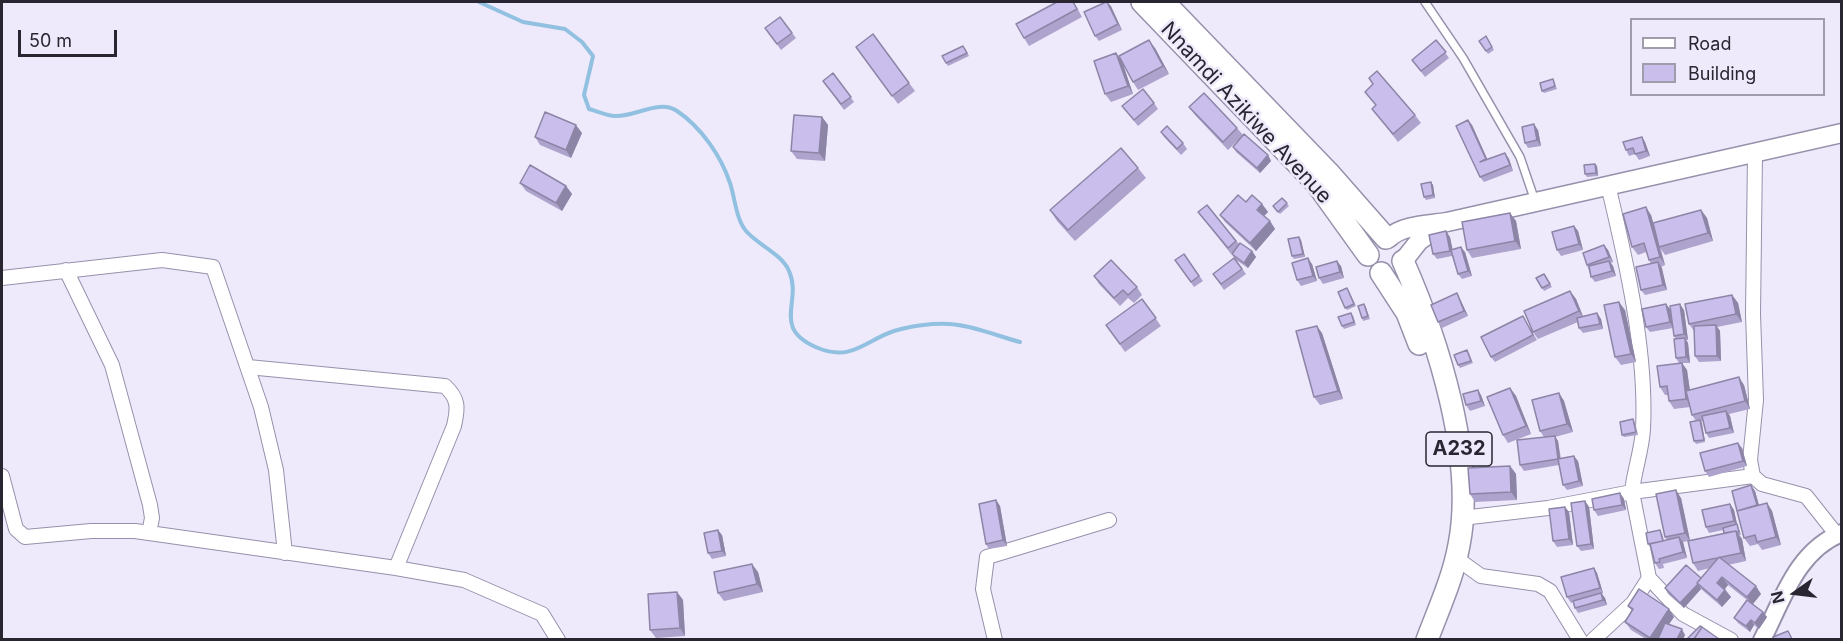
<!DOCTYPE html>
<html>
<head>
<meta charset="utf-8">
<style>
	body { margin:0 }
	#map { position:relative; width:1843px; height:641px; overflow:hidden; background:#eeeafc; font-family:Inter,sans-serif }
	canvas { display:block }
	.frame { position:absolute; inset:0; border:3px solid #292631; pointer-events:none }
	.legend { position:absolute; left:1630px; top:18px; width:195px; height:78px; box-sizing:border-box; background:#eeeafc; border:2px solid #9f9cab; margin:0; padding:8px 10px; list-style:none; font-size:18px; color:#292631 }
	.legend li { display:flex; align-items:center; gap:12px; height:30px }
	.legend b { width:30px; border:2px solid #9f9cab }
	.north { position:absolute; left:1765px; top:563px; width:60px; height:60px; -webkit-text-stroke:4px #eeeafc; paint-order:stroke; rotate:256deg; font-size:16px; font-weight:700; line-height:24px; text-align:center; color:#292631 }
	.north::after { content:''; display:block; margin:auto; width:21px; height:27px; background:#292631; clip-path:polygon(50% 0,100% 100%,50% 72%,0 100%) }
	.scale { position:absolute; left:18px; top:30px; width:99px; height:27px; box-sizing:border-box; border:3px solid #292631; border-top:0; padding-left:8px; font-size:18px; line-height:21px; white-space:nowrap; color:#292631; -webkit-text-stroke:4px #eeeafc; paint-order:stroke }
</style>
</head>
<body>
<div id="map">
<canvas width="1843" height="641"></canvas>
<div class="frame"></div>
<ul class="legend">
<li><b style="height:8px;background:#fff"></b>Road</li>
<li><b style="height:16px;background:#cabeed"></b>Building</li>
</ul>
<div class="north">N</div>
<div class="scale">50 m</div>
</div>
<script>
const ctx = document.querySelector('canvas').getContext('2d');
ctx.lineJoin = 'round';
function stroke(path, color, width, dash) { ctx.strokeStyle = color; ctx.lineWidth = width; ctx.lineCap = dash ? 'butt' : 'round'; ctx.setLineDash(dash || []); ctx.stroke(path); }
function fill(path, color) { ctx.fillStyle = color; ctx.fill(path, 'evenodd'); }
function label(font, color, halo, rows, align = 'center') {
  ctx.font = font + ' Inter,sans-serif'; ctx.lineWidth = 5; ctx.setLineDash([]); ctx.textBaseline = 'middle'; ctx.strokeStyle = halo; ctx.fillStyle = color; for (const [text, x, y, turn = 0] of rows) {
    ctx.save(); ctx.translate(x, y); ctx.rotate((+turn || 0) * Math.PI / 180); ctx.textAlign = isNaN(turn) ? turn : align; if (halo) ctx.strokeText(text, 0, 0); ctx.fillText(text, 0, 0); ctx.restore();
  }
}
const stream = new Path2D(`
	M479,2L523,22L565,29L582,42L593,56L584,95L589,109C597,111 607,116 615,116C635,117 659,99 677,111C701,127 721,156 730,183C735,198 736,219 746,231C758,245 782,254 789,271C803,302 770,328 818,348C852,362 866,340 894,331C910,326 933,323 949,324C972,325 997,336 1020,342`);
const service = new Path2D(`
	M1425,2L1463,58L1520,157L1535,201`);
const minor = new Path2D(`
	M1755,154L1753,314L1756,400L1750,460L1753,476L1762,484L1806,496L1837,535
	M1608,185C1626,260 1647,352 1643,429C1642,450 1634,471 1632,492L1753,476
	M66,270L112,365L150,505L152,518L149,533
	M2,278L162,260L213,267L261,407L276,470L285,553
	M248,367L445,386C459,399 458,408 454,426L396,568
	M2,476L16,529L25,537L91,531H135L396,568L464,580L542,614L558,640
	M1462,518L1548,508L1632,492L1649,578L1633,603L1593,640
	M1456,558L1481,576L1538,584L1550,591L1580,640
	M1649,578L1683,614L1731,640
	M995,640L983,589L987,557L1109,520`);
const tertiary = new Path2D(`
	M1762,640C1782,601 1797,550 1842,533`);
const secondary = new Path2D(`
	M1389,238C1402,225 1428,225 1447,222L1842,133
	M1404,260L1419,241L1441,225`);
const primary = new Path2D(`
	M1142,2L1317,184L1368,255
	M1164,2L1328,172L1386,238
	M1403,261C1438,340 1476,459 1459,545C1453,578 1439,608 1427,640
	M1381,273L1407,313L1419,344`);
const wall = new Path2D(`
	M1074,2L1082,17L1029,46L1024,38Z
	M1107,2L1122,30L1099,41L1095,36Z
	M780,17L796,38L781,50L765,28Z
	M873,34L915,91L898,104L856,47Z
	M1486,36L1494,50L1488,54L1479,41Z
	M1436,40L1449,58L1425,77L1412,60Z
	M965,48L969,56L948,66L946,63Z
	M1155,48L1169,74L1138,90L1133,82L1122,62L1133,94L1111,102L1105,94L1121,60Z
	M833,73L854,102L844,110L823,81Z
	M1369,78L1415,115L1421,123L1398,142L1372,109L1376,106L1365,92L1373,84Z
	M1553,79L1557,89L1544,93L1542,91Z
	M1154,103L1158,109L1138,126L1122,106Z
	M1189,107L1237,128L1243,135L1268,155L1271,161L1260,173L1236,152L1233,147L1238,140L1228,150L1195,115Z
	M822,117L828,125L825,161L797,159L791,151Z
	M1468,120L1472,125L1487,159L1505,153L1509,159L1513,171L1484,182L1480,177Z
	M1538,130L1541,146L1528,148L1525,143Z
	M1161,132L1183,143L1187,149L1181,155L1164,137Z
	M582,133L571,158L540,145L535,137Z
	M1642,137L1645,142L1650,156L1639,160L1635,154L1629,156L1626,150Z
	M1595,164L1597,166L1598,176L1587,177L1585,174Z
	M1138,168L1146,178L1075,241L1057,221L1050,210Z
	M1431,182L1433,185L1435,198L1426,200L1424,197Z
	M520,183L566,186L572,194L562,211L526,191Z
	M1282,198L1289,206L1280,214L1273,206Z
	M1246,202L1262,204L1268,212L1264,216L1270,221L1275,229L1256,251L1225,222L1220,215Z
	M1207,205L1239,244L1252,251L1256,257L1248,268L1236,260L1246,274L1224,290L1213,274L1234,258L1232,254L1233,252L1231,254L1198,212Z
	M1701,210L1707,218L1713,241L1665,255L1661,249L1665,265L1661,267L1667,290L1645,295L1641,290L1651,264L1649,260L1646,252L1638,255L1632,247L1651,215L1653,223Z
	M1510,213L1516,221L1521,249L1472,258L1467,250Z
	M1574,226L1578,231L1583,250L1561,256L1557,250Z
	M1450,237L1452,250L1465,252L1472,276L1462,279L1458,274L1452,256L1437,259L1433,254Z
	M1301,240L1305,257L1294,259L1292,256Z
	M1604,245L1608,250L1613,262L1611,263L1613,266L1616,276L1595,282L1591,277L1587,265Z
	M1184,254L1203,281L1194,287L1175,260Z
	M1312,264L1317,281L1301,286L1297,280Z
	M1341,266L1344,278L1323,284L1319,278Z
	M1544,274L1552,287L1544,291L1536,278Z
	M1094,276L1137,287L1142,295L1134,303L1128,298L1120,306L1099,284Z
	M1349,291L1356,306L1347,310L1345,308Z
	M1570,291L1576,299L1583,316L1597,313L1601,319L1603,329L1583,333L1579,328L1578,322L1538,339L1533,332Z
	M1457,293L1460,299L1468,316L1442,328L1438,322Z
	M1732,295L1738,303L1742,322L1717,327L1720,331L1721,361L1699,362L1695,356L1694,331L1689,324Z
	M1142,299L1161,326L1125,352L1106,325Z
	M1364,304L1366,307L1370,319L1363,321L1362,318Z
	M1670,309L1673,327L1684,310L1688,340H1686L1688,343L1690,363H1682L1687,370L1690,390L1744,385L1750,409L1729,414L1730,416L1734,433L1709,438L1706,433L1703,421L1701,422L1705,442L1696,444L1694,441L1696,421L1692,415L1690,407L1674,409L1669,401L1668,395H1665L1660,387L1679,363L1676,358V339L1674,336L1673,328L1650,332L1646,327Z
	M1625,310L1636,362L1621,365L1615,357Z
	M1353,315L1356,325L1344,329L1342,326Z
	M1526,321L1537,340L1495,362L1491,357Z
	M1322,333L1343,399L1320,405L1314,397Z
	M1469,353L1473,363L1460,368L1458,365Z
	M1510,388L1516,396L1531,434L1508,443L1503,435Z
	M1559,393L1564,401L1573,432L1555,437L1558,441L1561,459L1578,461L1583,486L1567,490L1563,485L1559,465L1524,471L1520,465L1544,437L1540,431Z
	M1481,395L1485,406L1470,411L1466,405Z
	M1635,422L1638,435L1624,437L1622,435Z
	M1742,448L1747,466L1709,477L1705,471Z
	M1510,466L1516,474L1517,500L1475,502L1470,494Z
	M1755,491L1759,505L1767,503L1772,511L1781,545L1762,550L1758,544L1750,546L1744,538Z
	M1620,493L1624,499L1626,510L1598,516L1594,510Z
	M1681,498L1690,540L1724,533L1723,530L1709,533L1706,527L1730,504L1734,510L1737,524L1741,535H1739L1742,539L1746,561L1728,565L1761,594L1753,604L1767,617L1759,629L1754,625L1750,632L1738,623L1734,618L1747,600L1728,585L1725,589L1731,597L1722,607L1701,589L1684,608L1668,594L1665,588L1701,578L1710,568L1698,571L1693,563L1688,541L1683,542L1687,558L1663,564L1664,568L1659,569L1655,563L1651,547H1650L1648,544L1662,533L1664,541L1667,540L1665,537Z
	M996,500L1000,506L1007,546L989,549L986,544Z
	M1585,501L1589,507L1594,549L1581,551L1577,546Z
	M1565,507L1569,512L1573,545L1557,547L1553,541Z
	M722,535L726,556L712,559L708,553Z
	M1594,568L1597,573L1603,593L1602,594L1605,598L1607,605L1578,613L1575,608L1573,602L1571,603L1567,597Z
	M758,572L763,592L724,601L718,593Z
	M677,592L683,600L685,636L656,638L650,630Z
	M1628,606L1674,617L1669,624L1685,635L1683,639H1646L1631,630L1625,622L1632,611Z`);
const shadedWall = new Path2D(`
	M1107,2L1111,6L1122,30L1118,24Z
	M1149,40L1155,48L1169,74L1163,66Z
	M1116,53L1122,61L1133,94L1128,86Z
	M822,117L828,125L825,161L819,153Z
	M1468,120L1472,125L1490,165L1486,159Z
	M1534,124L1538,130L1541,146L1537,140Z
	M576,125L582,133L571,158L566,150Z
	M1642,137L1645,142L1650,156L1646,151Z
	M1505,153L1509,159L1513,171L1510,165Z
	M1268,155L1271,161L1260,173L1257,168Z
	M1595,164L1597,166L1598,176L1596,173Z
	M1431,182L1433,185L1435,198L1433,195Z
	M566,186L572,194L562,211L556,203Z
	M1262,204L1268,212L1263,217L1257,210Z
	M1646,207L1651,215L1660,246L1659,247L1665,265L1660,257Z
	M1701,210L1707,218L1713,241L1708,233Z
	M1510,213L1516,221L1521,249L1515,241Z
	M1270,221L1275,229L1256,251L1250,243Z
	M1574,226L1578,231L1583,250L1579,244Z
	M1446,231L1450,237L1454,256L1450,251Z
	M1299,237L1301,240L1305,257L1303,254Z
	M1604,245L1608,250L1613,262L1609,257Z
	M1461,247L1465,252L1472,276L1468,271Z
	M1252,251L1256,257L1248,268L1244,263Z
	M1308,258L1312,264L1317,281L1313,276Z
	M1337,261L1341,266L1344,278L1340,272Z
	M1609,261L1613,266L1616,276L1612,271Z
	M1658,262L1662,268L1667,290L1663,285Z
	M1570,291L1576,299L1584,319L1579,311Z
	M1457,293L1460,299L1468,316L1464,311Z
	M1732,295L1738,303L1742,322L1736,314Z
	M1619,302L1625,310L1636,362L1631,354Z
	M1666,304L1670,309L1673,328L1670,322Z
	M1680,304L1684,310L1688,340L1684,334Z
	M1597,313L1601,319L1603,329L1600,324Z
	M1716,325L1720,331L1721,361L1717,356Z
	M1317,326L1322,333L1343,399L1338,391Z
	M1685,338L1688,343L1690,363L1686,357Z
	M1682,363L1687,370L1692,407L1686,399Z
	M1739,377L1744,385L1750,409L1745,401Z
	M1510,388L1516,396L1531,434L1526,426Z
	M1478,390L1481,395L1485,406L1481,401Z
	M1559,393L1564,401L1573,432L1567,424Z
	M1726,411L1730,416L1734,433L1730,428Z
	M1700,420L1702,423L1705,442L1704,440Z
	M1555,436L1558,441L1561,465L1558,459Z
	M1738,443L1742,448L1747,466L1743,461Z
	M1574,456L1578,461L1583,486L1579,481Z
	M1510,466L1516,474L1517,500L1511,492Z
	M1751,485L1755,491L1761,513L1758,507Z
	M1676,490L1681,498L1690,541L1685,533Z
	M1620,493L1624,499L1626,510L1622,505Z
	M996,500L1000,506L1007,546L1003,540Z
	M1585,501L1589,507L1594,549L1591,544Z
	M1767,503L1772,511L1781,545L1776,537Z
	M1730,504L1734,510L1737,524L1741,535L1734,521Z
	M1565,507L1569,512L1573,545L1569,539Z
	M718,530L722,535L726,556L722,551Z
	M1736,531L1742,539L1746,561L1741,553Z
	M1679,537L1683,542L1687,558L1683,552Z
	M752,564L758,572L763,592L757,584Z
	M1594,568L1597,573L1603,593L1600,588Z
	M1722,577L1728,585L1723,591L1717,583Z
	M1698,584L1701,589L1684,608L1680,603Z
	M1756,586L1761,594L1752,605L1747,597Z
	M1725,590L1731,597L1722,607L1717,600Z
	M677,592L683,600L685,636L680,628Z
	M1601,593L1605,598L1607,605L1603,600Z
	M1669,609L1674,617L1659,639H1651L1650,638Z
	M1763,612L1767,617L1759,629L1755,623Z
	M1751,620L1754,625L1750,632L1746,626Z
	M1682,629L1685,635L1683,639H1677Z`);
const building = new Path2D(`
	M1057,2H1073L1077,9L1024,38L1016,24Z
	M1106,2H1107L1118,24L1095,36L1084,12Z
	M780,17L792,33L777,44L765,28Z
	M873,34L909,83L892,96L856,47Z
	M1486,36L1492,47L1486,51L1479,41Z
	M1149,40L1163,66L1133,82L1119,56Z
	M1436,40L1446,52L1421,71L1412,60Z
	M963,46L967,53L946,63L942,56Z
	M1116,53L1128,86L1105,94L1094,61Z
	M1377,71L1415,115L1393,134L1372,109L1376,105L1365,92L1373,84L1369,78Z
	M833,73L851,97L841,104L823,81Z
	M1553,79L1555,86L1542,91L1540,83Z
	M1143,89L1154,103L1134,120L1122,106Z
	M1204,93L1237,128L1223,142L1189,107Z
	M545,112L576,125L566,150L535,137Z
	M794,115L822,117L819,153L791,151Z
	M1468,120L1486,159L1480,162L1505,153L1510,165L1480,177L1456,126Z
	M1534,124L1537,140L1525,143L1522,127Z
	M1167,126L1183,143L1177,149L1161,132Z
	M1244,134L1268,155L1257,168L1233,147Z
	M1642,137L1646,151L1635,154L1633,148L1626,150L1623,142Z
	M1121,148L1138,168L1068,230L1050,210Z
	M1595,164L1596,173L1585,174L1584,165Z
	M530,165L566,186L556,203L520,183Z
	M1431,182L1433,195L1424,197L1421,184Z
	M1238,195L1246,202L1252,195L1262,204L1257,210L1270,221L1250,243L1220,215Z
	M1282,198L1287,203L1278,212L1273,206Z
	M1207,205L1236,241L1228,248L1198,212Z
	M1646,207L1660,257L1649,260L1644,243L1632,247L1623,214Z
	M1701,210L1708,233L1659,247L1653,223Z
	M1510,213L1515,241L1467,250L1462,222Z
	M1574,226L1579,244L1557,250L1552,232Z
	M1446,231L1450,251L1433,254L1429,235Z
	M1299,237L1303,254L1292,256L1288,239Z
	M1240,243L1252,251L1244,263L1232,254Z
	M1604,245L1609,257L1587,265L1583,253Z
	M1461,247L1468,271L1458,274L1451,250Z
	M1184,254L1199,276L1191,282L1175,260Z
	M1234,258L1242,269L1221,284L1213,274Z
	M1308,258L1313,276L1297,280L1292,263Z
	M1111,260L1137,287L1128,295L1123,290L1114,298L1094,276Z
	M1337,261L1340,272L1319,278L1316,267Z
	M1609,261L1612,271L1591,277L1589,266Z
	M1658,262L1663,285L1641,290L1636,267Z
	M1544,274L1550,284L1542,288L1536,278Z
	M1347,288L1354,304L1345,308L1338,292Z
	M1570,291L1579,311L1533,332L1524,311Z
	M1457,293L1464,311L1438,322L1431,305Z
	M1732,295L1736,314L1689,324L1685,304Z
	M1142,299L1156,318L1120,344L1106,325Z
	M1619,302L1631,354L1615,357L1604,305Z
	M1364,304L1368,316L1362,318L1358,306Z
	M1666,304L1670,322L1646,327L1642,309Z
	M1680,304L1684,334L1674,336L1670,306Z
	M1351,313L1354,322L1342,326L1338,317Z
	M1597,313L1600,324L1579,328L1577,318Z
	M1523,316L1533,335L1491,357L1481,337Z
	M1716,325L1717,356H1695L1694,326Z
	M1317,326L1338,391L1314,397L1296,331Z
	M1685,338L1686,357L1676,358L1674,339Z
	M1467,350L1471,361L1458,365L1454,355Z
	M1682,363L1686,399L1669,401L1667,386L1660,387L1657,366Z
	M1739,377L1745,401L1692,415L1686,391Z
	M1510,388L1526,426L1503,435L1487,397Z
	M1478,390L1481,401L1466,405L1463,394Z
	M1559,393L1567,424L1540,431L1532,400Z
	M1726,411L1730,428L1706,433L1702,416Z
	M1633,419L1636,432L1622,435L1620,422Z
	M1700,420L1704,440L1694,441L1690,422Z
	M1555,436L1558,459L1574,456L1579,481L1563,485L1558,459L1520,465L1517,440Z
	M1738,443L1743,461L1705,471L1700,453Z
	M1510,466L1511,492L1470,494L1468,468Z
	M1751,485L1757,505L1737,511L1732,491Z
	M1676,490L1685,533L1665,537L1656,494Z
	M1620,493L1622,505L1594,510L1592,499Z
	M996,500L1003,540L986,544L979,504Z
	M1585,501L1591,544L1577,546L1571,503Z
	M1767,503L1776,537L1757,542L1755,535L1744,538L1737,511Z
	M1730,504L1734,521L1706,527L1702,510Z
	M1565,507L1569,539L1553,541L1549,509Z
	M1737,524L1739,532H1737L1736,531L1724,533L1723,528Z
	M718,530L722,551L708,553L704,533Z
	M1660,530L1663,541L1648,544L1646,533Z
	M1736,531L1741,553L1693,563L1688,541Z
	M1679,537L1683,552L1659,559L1660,562L1655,563L1650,544Z
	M1719,557L1756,586L1747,597L1722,577L1717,583L1725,590L1717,600L1697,583Z
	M752,564L757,584L718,593L714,572Z
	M1686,565L1701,578L1697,583L1698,584L1680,603L1665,588Z
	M1594,568L1600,588L1567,597L1561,577Z
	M1639,589L1669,609L1650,638L1625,622L1633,609L1628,606Z
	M677,592L680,628L650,630L648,594Z
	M1601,593L1603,600L1575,608L1573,601Z
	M1747,600L1763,612L1755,623L1751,620L1746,626L1734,618Z
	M1665,623L1682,629L1677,639H1658Z
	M1700,626L1702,627L1694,639H1687Z
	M1702,627L1719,639H1694Z
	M1788,631L1792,639H1774L1773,637Z`);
const shields = [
	[1459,449,66]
];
const shieldNames = [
	["A232",1459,449]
];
const streetNames = [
	["Nnamdi Azikiwe Avenue",1246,113,47]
];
stroke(stream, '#92c0e0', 4);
stroke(service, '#9790ab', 10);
stroke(minor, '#9790ab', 16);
stroke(tertiary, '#9790ab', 20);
stroke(secondary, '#9790ab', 21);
stroke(primary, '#9790ab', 24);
stroke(service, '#fff', 7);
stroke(minor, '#fff', 14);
stroke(tertiary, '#fff', 16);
stroke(secondary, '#fff', 18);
stroke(primary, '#fff', 21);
fill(wall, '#aea3cc');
fill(shadedWall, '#8d85a6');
fill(building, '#cabeed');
stroke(building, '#8d85a6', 1.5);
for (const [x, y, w] of shields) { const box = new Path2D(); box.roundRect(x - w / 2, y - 17, w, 34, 4.5); ctx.fillStyle = '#eeeafc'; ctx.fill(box); stroke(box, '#292631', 1.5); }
label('bold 20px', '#292631', null, shieldNames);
label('21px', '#292631', '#eeeafc', streetNames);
</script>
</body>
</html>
